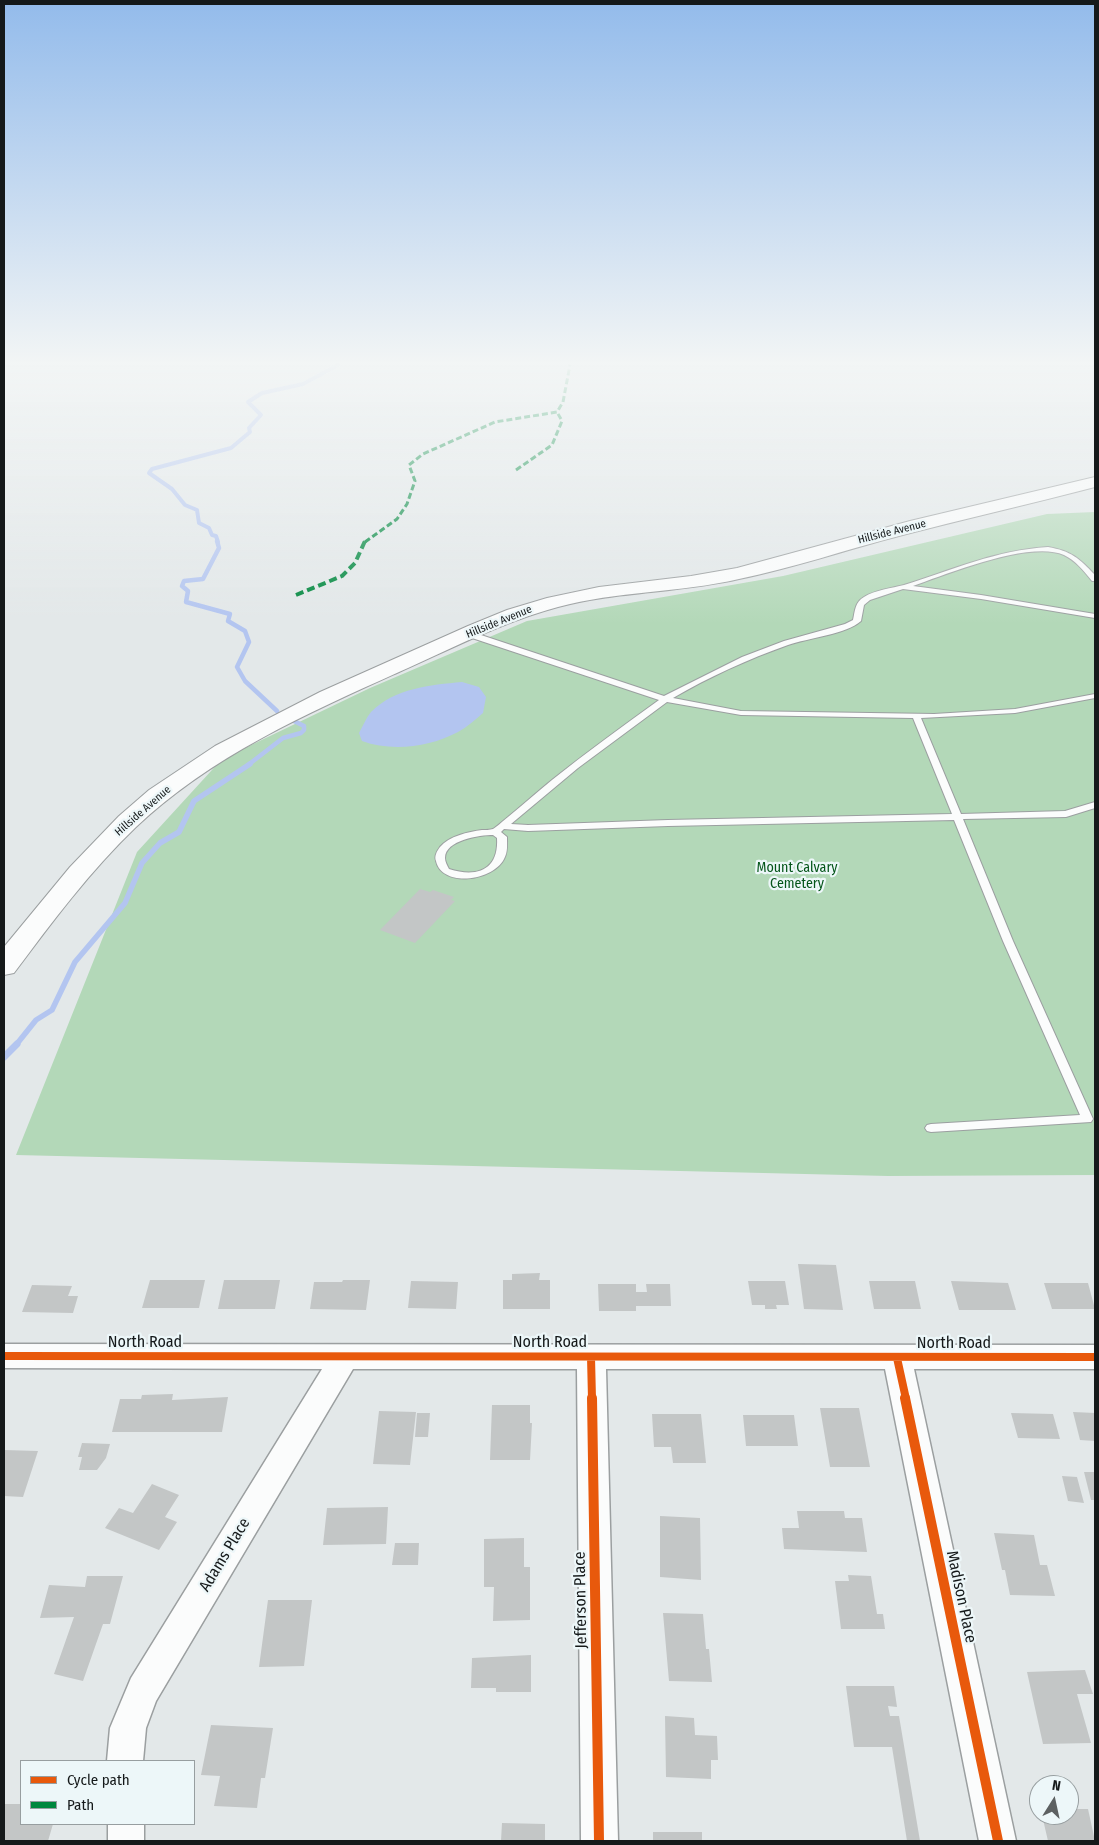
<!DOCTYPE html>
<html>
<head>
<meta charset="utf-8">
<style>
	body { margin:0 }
	#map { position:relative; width:1099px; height:1845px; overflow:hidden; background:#e3e8e9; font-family:"Fira Sans Condensed",sans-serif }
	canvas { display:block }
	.frame { position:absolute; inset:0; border:5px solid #15191a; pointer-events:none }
	.legend { position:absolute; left:20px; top:1760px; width:175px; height:65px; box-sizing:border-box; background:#edf7f9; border:1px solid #979ea0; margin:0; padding:6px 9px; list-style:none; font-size:15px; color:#15191a }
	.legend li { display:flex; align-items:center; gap:10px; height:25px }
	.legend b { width:25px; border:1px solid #979ea0 }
	.north { position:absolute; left:1029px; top:1775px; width:50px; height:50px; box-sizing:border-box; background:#edf7f9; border:1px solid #979ea0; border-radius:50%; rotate:10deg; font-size:14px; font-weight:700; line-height:20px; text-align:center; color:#15191a }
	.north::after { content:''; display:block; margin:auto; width:18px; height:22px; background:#5d6162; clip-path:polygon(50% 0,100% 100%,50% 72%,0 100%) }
</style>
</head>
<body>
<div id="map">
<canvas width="1099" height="1845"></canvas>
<div class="frame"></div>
<ul class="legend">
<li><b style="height:6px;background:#e8590c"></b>Cycle path</li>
<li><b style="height:6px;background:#00873e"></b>Path</li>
</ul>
<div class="north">N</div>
</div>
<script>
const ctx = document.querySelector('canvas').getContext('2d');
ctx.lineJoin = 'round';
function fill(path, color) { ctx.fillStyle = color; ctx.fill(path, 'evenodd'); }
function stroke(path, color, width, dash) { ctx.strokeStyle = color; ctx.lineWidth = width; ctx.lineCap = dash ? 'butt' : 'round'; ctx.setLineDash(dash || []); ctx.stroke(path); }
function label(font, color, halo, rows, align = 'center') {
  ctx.font = font + ' "Fira Sans Condensed",sans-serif'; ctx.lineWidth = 4.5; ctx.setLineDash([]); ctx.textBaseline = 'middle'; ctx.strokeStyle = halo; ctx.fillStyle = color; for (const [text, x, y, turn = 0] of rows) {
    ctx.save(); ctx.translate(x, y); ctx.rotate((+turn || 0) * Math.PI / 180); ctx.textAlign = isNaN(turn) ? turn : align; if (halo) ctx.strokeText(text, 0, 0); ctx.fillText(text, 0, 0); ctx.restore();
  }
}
const green = new Path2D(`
	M1095,512V1175L888,1176L16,1155L137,852L222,759L370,688L527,621L783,576L1047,514Z`);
const water = new Path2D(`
	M462,682L479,687L486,697L483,713C475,720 467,727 458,732C430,747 392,752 362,741L359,733C363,726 366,718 371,712C395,688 430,685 462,682Z`);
const streamFar3 = new Path2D(`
	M218,542L216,536L212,535L209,528L199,523L197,510L185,505L172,489L149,473L152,469L231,448L250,432L249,428L261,415L248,402L262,393L303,384L338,365`);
const streamFar2 = new Path2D(`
	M217,541L219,548L203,579L184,581L182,586L188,591L186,602L230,614L228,621L245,631L249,642L237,667L245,681L277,711
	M248,765L283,738L301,733L304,730V726L292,720`);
const streamFar1 = new Path2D(`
	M16,1045L36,1020L52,1010L75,962L125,903L142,863L160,843L179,832L194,801L250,764`);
const stream = new Path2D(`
	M4,1057L17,1044`);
const building = new Path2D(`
	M420,889L430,892L433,890L454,897L451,900L455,901L415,943L380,930Z
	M798,1264L836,1265L843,1310L804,1309Z
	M540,1273L539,1280H550V1309H503V1280H512V1274Z
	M150,1280H205L199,1308H142Z
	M224,1280H280L275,1309H218Z
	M343,1280H370L366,1310L310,1309L314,1282H342Z
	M411,1281L458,1282L456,1309L408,1308Z
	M748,1281H785L789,1305H776L777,1309H765V1305H752Z
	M869,1281H915L921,1309H874Z
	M951,1281L1008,1283L1016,1310H959Z
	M1044,1283H1088L1095,1309H1052Z
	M598,1284H636V1292H647L646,1284H670L671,1306H636V1311H599Z
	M32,1285L72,1286L68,1296H78L73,1313L22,1312Z
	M173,1394L172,1400L228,1397L222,1432H112L120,1399H141L142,1395Z
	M492,1405H530V1423H532L530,1460H490Z
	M820,1408H859L870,1467H830Z
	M379,1411L416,1412L410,1465L373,1464Z
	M1073,1412L1095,1413V1441L1080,1440Z
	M417,1413H430L428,1437H415Z
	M1011,1413L1053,1414L1060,1439L1018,1438Z
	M652,1414H701L706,1463H673L671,1447H654Z
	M743,1415H794L798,1446H746Z
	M82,1443L110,1444L106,1458L97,1470H79L82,1457H78Z
	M4,1450L38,1451L23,1497L4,1496Z
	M1084,1472H1095V1500H1091Z
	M1062,1476L1077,1477L1084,1503L1068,1501Z
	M152,1484L179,1495L165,1517L177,1522L159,1550L105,1528L119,1508L133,1513Z
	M388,1507L386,1544L323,1545L327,1508Z
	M797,1511H844L845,1518H862L867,1552L784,1549L782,1528H799Z
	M660,1516L700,1518L701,1580L660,1577Z
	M994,1533L1034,1535L1040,1565H1047L1055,1596L1010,1595L1005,1570H1002Z
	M524,1538V1567H530V1620L493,1621L494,1587H484V1539Z
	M395,1543H419L418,1565H392Z
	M848,1575L871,1576L877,1614H883L885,1629H841L835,1581H849Z
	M87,1576H123L110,1624H103L83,1681L54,1674L74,1617L40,1618L49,1585L85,1587Z
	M268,1600H312L304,1666L259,1667Z
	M663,1613L703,1614L706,1649H709L712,1682L669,1681Z
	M531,1655V1692H496V1688H471L472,1658Z
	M1085,1670L1093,1694H1077L1091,1743L1043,1744L1027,1672Z
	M846,1686H894L897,1707L888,1706L890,1716H899L920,1841H907L892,1747H854Z
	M665,1716L694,1718L695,1735L717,1736L718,1760H711V1779L666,1777Z
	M211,1725L273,1728L265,1778H261L257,1808L214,1806L220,1776L201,1775Z
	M4,1804H21V1824H53L48,1841H4Z
	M1069,1809H1088L1095,1841H1048L1042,1815H1069Z
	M502,1823L545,1824V1841H501Z
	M653,1832H702V1841H653Z`);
const service = new Path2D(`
	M1048,547C1071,551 1079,558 1095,575V581H1092C1084,571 1075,560 1064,555C1030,540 947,574 913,586L981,595L1095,614V618L981,599L903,589L870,600L864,605L861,621C847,634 808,638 788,645C748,659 709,677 673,698L741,711L934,714L1015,709L1095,694V698L1015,713L921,718L961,814L1065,811L1095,802V808L1066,817L963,819L1013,941L1093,1119L1091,1122L931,1132L927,1131L925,1128L927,1125L931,1124L1080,1115L1003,941L954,820L668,826L528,831L504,829L501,832L507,837C507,845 508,852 504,859C493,881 442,888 436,861C434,856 437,851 440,847C449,836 468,832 482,830C485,830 490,830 493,829C498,826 504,820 508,817C523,805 537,792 552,780C587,752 623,726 659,700L466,636V632H472L664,696L742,657L784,641L845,624L853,620C855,611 855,602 864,597C875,590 892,588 904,585C952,570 997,550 1048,547ZM667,702L741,715L913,718L952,814L668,820L528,825L511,824L578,768ZM493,835L497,838C499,870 477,878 449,869C447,865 445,862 445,858C445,840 480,835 493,835Z`);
const minor = new Path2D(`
	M4,1344L1095,1345V1369H914L1016,1841H979L885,1369H606L618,1841H581L577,1369H353L156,1701L146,1728L143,1761H107L110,1728L131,1678L322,1369L4,1368Z
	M108,1824H144V1841H108Z`);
const secondary = new Path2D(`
	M1095,477V487C1030,504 964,519 899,536C845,550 793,568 739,579C679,593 617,591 558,607C502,622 451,649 399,672C306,714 211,756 136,827C90,871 52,922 14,973L4,975V947L70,867L119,816L149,790L215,746L320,692L468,626L507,610L547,598L599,587L691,576L737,568L910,521Z`);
const quietFar1 = new Path2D(`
	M516,470L552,445L562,421L557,412
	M365,542L397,519L407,504L415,481L409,465L423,454L495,422L557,412L563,402L570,365`);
const quiet = new Path2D(`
	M296,595L342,576L355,563L365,541`);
const cyclewayFar1 = new Path2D(`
	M4,1356L1095,1357
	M591,1357L592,1399
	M897,1358L906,1399`);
const cycleway = new Path2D(`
	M592,1398L599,1841
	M905,1398L998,1841`);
const farStreetnames = [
	["Hillside Avenue",892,532,-14],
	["Hillside Avenue",499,622,-22],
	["Hillside Avenue",143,811,-41]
];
const parkNames = [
	["Mount Calvary",797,868],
	["Cemetery",797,884]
];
const nearStreetnames = [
	["North Road",145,1343],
	["North Road",550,1343],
	["North Road",954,1344],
	["Adams Place",225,1555,-59],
	["Madison Place",961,1597,78],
	["Jefferson Place",581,1600,-91]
];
fill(green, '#b3d8b8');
fill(water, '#b3c5f0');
stroke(streamFar3, '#b3c5f0', 4);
stroke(streamFar2, '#b3c5f0', 4.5);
stroke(streamFar1, '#b3c5f0', 5.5);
stroke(stream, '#b3c5f0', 7);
fill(building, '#c3c6c6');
stroke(service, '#9b9fa0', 2);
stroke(minor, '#9b9fa0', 3);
stroke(secondary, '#9b9fa0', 2);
fill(service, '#fbfcfc');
fill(minor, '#fbfcfc');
fill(secondary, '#fbfcfc');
stroke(quietFar1, '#00873e', 3, [6, 3]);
stroke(quiet, '#00873e', 4, [8, 4]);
stroke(cyclewayFar1, '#e8590c', 8);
stroke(cycleway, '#e8590c', 10);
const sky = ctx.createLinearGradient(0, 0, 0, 624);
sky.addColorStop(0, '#93bbeb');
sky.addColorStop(0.58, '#f2f5f5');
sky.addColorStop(1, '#f2f5f500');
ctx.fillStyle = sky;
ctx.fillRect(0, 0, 1099, 624);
label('11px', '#15191a', '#edf7f9', farStreetnames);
label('14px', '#045519', '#edf7f9', parkNames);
label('16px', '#15191a', '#edf7f9', nearStreetnames);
</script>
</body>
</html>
